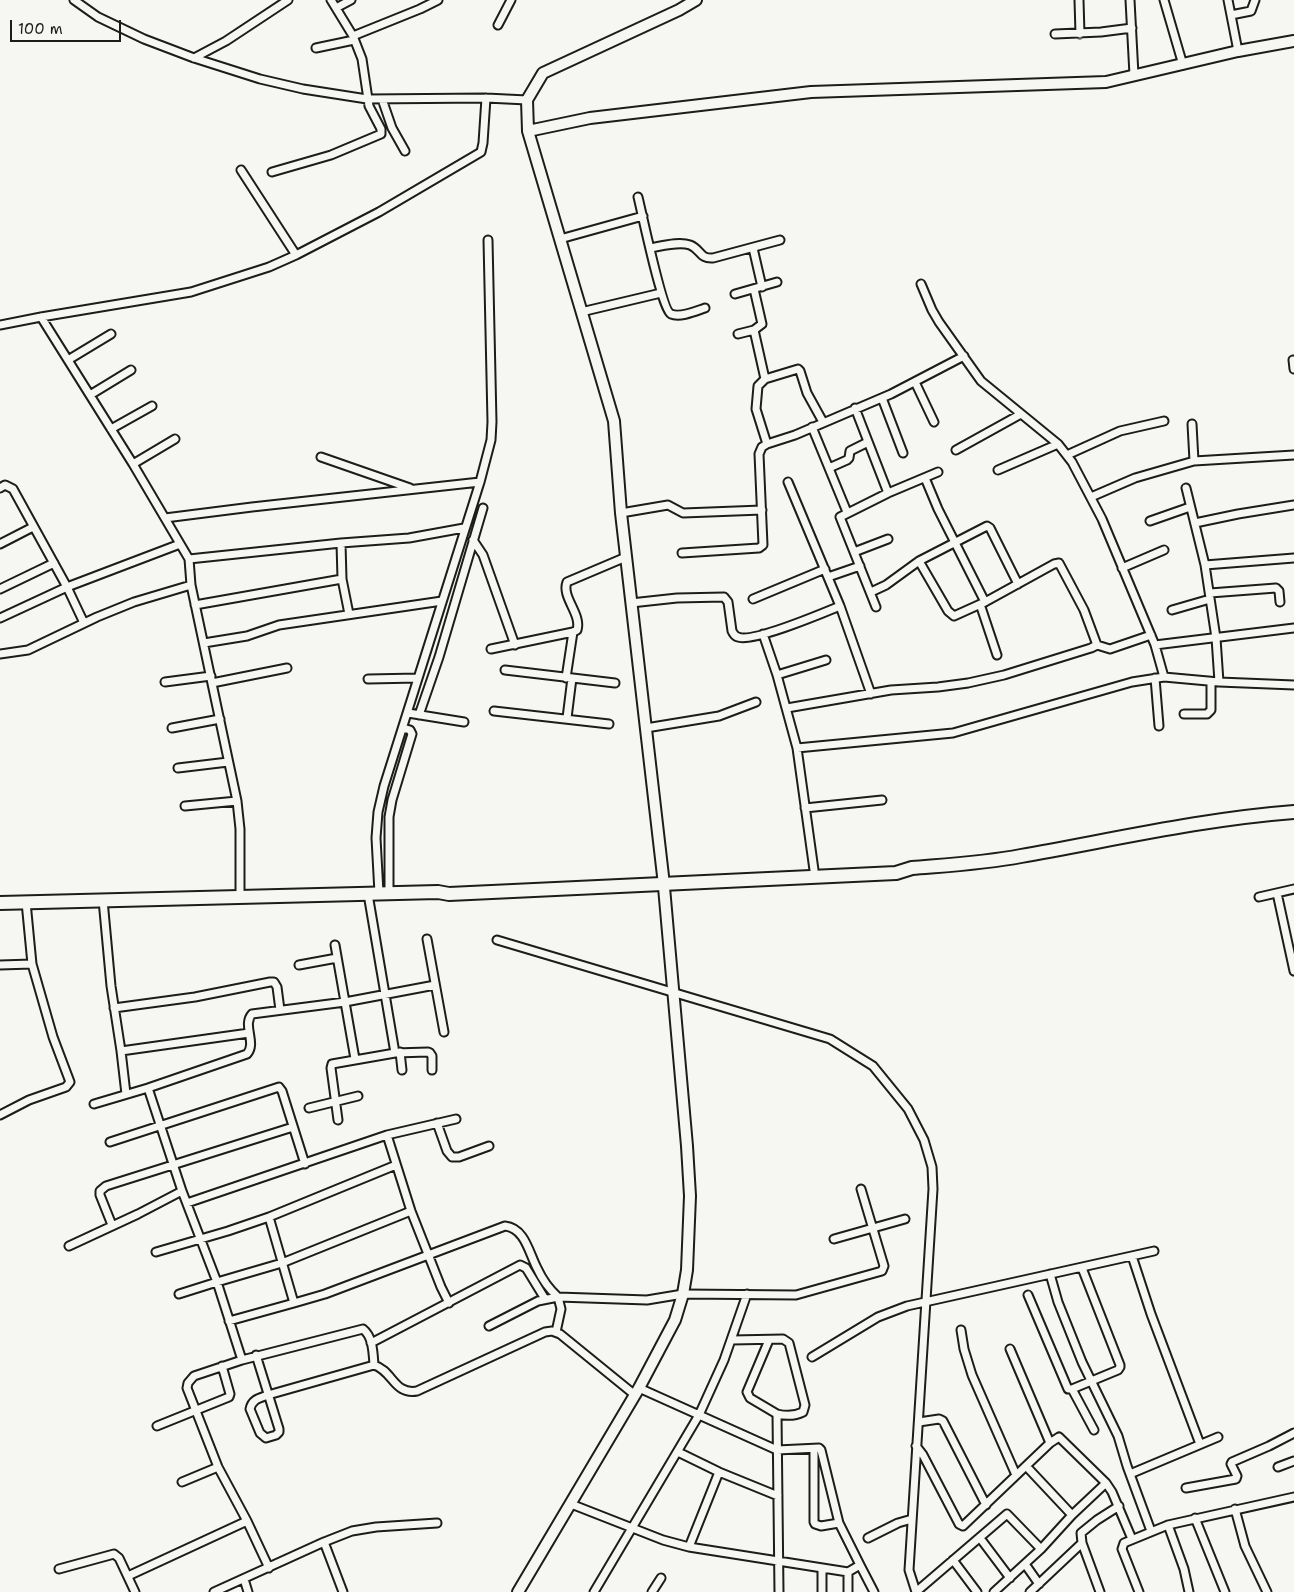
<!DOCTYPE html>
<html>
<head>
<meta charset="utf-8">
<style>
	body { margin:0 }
	#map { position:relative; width:1294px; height:1592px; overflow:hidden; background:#f6f6f2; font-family:"Shantell Sans",sans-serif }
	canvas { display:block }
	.scale { position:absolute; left:10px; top:20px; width:111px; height:22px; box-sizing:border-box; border:2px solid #1c1c1c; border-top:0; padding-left:6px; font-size:15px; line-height:18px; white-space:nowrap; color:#1c1c1c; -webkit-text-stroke:4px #f6f6f2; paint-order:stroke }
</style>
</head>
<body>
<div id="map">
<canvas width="1294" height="1592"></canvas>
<div class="scale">100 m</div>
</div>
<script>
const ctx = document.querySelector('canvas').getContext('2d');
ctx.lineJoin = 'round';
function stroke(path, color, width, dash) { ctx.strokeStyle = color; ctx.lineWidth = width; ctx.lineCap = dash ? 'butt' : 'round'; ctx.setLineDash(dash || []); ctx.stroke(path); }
const street = new Path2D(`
	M74,0L98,17L144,39L194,58L260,79L303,89L367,99L486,98L527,100
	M1079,0L1080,34
	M1130,0L1134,75
	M1164,0L1183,65
	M1228,0L1238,51
	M336,8L351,0
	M1231,15L1251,11L1255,0
	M498,25L511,0
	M1055,34L1101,32L1132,28
	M353,36L420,9L438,0
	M316,48L354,40
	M194,58L226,41L288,0
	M382,99L392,128L405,151
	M241,170L296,255
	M272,172L331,155L381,134V129L369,106L362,59L353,36L331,0
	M638,197C642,213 662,310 671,314C680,318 696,311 705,308
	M560,239L643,216
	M650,248C662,246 679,241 690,245C701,249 699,259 713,258L780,240
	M753,248L762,287
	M921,284L932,310L939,322L981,381L1058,444L1072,462L1102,519L1155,645L1164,677
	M735,294L777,282
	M581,312L661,293
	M41,317L133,464L189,559L191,585L237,801L240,829V897
	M0,325L41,317L191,292L269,267L296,255L379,212L481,152L483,143L486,98
	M754,330L765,379
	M738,334L754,330L762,324L754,289
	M68,360L111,334
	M1293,360L1294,369
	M915,382L934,422
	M90,395L131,370
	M882,398L903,453
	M855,408L888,493
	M1192,424L1194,461
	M812,427L847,512
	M111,429L152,406
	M767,444L756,409L758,386L765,379L798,369L800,371L807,393L823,422
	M956,450L1021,414
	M1067,455L1120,431L1164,421
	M321,457L410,488
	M133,464L175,439
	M829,468L847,460L849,458L850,451L868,442
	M998,470L1058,444
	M925,478L938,509L985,602
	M788,482L840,606L871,694
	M0,488L5,485L13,489L67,587L84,623
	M1186,488L1205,565L1216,638L1219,682
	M1091,497L1135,478L1194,461L1294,455
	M621,513L668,505L683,513L762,510
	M165,518L252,507L480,482
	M1150,521L1190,507
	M1195,523L1238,514L1294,505
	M473,540L483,555L515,645
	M341,543L342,579L349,614
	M0,544L33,527
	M854,552L888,539
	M682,553L759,548L763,545L759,454L762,447L767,444L795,435L891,394L964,356
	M189,559L341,543L409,538L464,528
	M1205,565L1294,558
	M1122,568L1164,550
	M828,577L860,566
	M0,589L54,563
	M871,592L886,585L919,561L987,526L990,528L1018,584
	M1210,593L1276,588L1279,591L1280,602
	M753,599L825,569
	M631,603L677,598L724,597L728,602L732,631C734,634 734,636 738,637C752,643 823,613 840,606
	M980,604L997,655
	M195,605L342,579
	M876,607L840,517L888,493L938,472
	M1172,610L1210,599
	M0,618L67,587L180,544
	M763,634L777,675L797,748L953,733L1132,682L1164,677L1219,682L1294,685
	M204,643L247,636L279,625L442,601
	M1097,645L1110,649L1151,635
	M1155,645L1294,628
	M491,649L573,632L577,630C582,614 561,597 567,582L626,557
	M0,654L28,650L97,617L134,602L191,585
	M505,670L615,683
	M777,675L826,660
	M566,678L573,632
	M1155,678L1159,726
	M368,679L418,678
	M165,682L211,676
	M212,683L287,668
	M787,708L891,690L938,687L968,683L1004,675L1091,648L1097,645L1084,610L1059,563L1054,564L985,602L954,616L948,611L919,561
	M494,711L609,724
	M408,713L464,722
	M1184,714H1207L1211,710V682
	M419,715L439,657L483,508
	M567,718L572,678
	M172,728L220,719
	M646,728L719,716L756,702
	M797,748L814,870
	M178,768L228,762
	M185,806L237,801
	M805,808L882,800
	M379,893L376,838L378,812L384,786L480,482L491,440L492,422L488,240
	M389,893V817L392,800L412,734L410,730L403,728
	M1277,893L1294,971
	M368,894L395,1053
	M1259,897L1294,889
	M103,900L111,986L121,1051L126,1094
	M427,939L444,1032
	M497,940L830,1039L873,1066L908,1109L924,1140L932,1167L933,1189L909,1570L916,1592
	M335,945L355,1059
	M0,965L32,964
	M299,965L337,958
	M114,1008L195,997L270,982H274L277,987L280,1010
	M121,1051L249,1033
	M400,1052L402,1070
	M148,1088L182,1191L217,1282L282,1263L411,1211
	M94,1104L148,1088L247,1054C257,1043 242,1025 252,1014L345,1002L435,985
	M309,1108L358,1096
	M0,1115L29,1100L66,1087L70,1082L53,1037L32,964L26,902
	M338,1120L331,1068L332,1064L395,1053L428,1052L430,1053L432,1056V1070
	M437,1123L447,1151L452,1157H459L489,1146
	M387,1135L411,1211L441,1287L449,1303
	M110,1142L279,1087L282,1091L305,1164
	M187,1203L387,1135L456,1119
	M269,1217L294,1303L325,1294L505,1226C525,1228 529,1253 537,1268C542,1279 549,1289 558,1297L647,1300L683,1294L796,1295L882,1271L884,1266L861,1189
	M112,1225L100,1195V1191L106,1186L293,1127
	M834,1239L905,1219
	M69,1246L138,1214L182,1191
	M156,1252L228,1231L269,1217L396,1165
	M1132,1256L1151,1314L1200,1444
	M1050,1274L1058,1302L1082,1362L1118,1436L1127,1466L1151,1531
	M179,1294L217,1282L242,1360L194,1376L188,1383L187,1388L218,1467L247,1521L269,1568
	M1028,1295L1068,1389H1072L1118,1370L1120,1367V1365L1082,1268
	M229,1321L294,1303
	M489,1326L538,1301L558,1297L561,1309L556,1332
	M961,1330L964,1349L972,1375L1016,1475
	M732,1340L783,1339L789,1343L805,1405L803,1412C795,1416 786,1416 777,1414L779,1592
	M769,1340L747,1392L750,1398L777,1414
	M371,1343L520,1265L526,1268L545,1299
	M1010,1349L1050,1443
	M256,1355L279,1429V1432L276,1435L266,1438L260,1433L250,1409C252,1399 260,1398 268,1395L374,1365C393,1371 394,1395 417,1391L545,1332L552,1331L560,1334L635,1395
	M812,1357L878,1317L907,1306L1154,1251
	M242,1360L363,1329C373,1337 373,1352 374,1365
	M639,1388L777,1450L819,1448L821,1450L839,1523L860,1565
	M1072,1389L1094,1430
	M919,1422L939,1419L943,1421L986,1505
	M157,1426L229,1397L230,1394L222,1366
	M916,1446L923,1455L959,1524L963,1526L1050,1443L1059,1437L1106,1483L1112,1492L1132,1539
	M814,1449V1522L815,1524L821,1526L839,1523
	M678,1452L719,1472L778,1496
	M1026,1466L1072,1515
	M1278,1467L1294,1461
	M1130,1474L1218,1437
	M182,1482L218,1467
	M1186,1488L1236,1479L1237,1476L1231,1464L1232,1462L1269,1446L1294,1433
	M571,1504L663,1540L689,1547L848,1572L860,1565L874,1592
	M1235,1509L1245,1546L1267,1592
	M1195,1518L1225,1592
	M1168,1525L1184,1569L1189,1592
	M868,1538L898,1523L912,1519
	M980,1538L1010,1578
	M324,1542L343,1592
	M689,1547L719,1472
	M953,1560L977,1592
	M1025,1564L1039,1584
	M59,1569L114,1554L119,1558L135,1592
	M848,1572V1592
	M128,1576L247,1521
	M244,1579L248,1592
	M214,1592L324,1542L352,1531L376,1527L437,1523
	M594,1592L699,1415L724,1360L747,1294
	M652,1592L661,1578
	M822,1592V1568
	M916,1592L1007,1514L1041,1549
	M994,1592L1041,1549L1072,1515L1106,1483
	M1030,1592L1082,1543
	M1100,1592L1082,1543L1081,1533L1097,1520L1119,1506
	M1139,1592L1122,1549L1124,1543L1168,1525L1294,1497`);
const secondary = new Path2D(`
	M528,131L590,118L811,92L1106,82L1238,51L1294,41
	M518,1592L639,1388L675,1320L683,1294L687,1270L690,1196L687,1146L663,876L621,513L614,421L528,131L527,100L543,73L679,10L696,0`);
const highway = new Path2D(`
	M0,903L438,892L449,894L896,873L912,868C948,865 985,863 1021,856C1112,840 1202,819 1294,812`);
stroke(street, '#1c1c1c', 11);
stroke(secondary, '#1c1c1c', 14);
stroke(highway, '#1c1c1c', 16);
stroke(street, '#f6f6f2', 7);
stroke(secondary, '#f6f6f2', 10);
stroke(highway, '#f6f6f2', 12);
</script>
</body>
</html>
